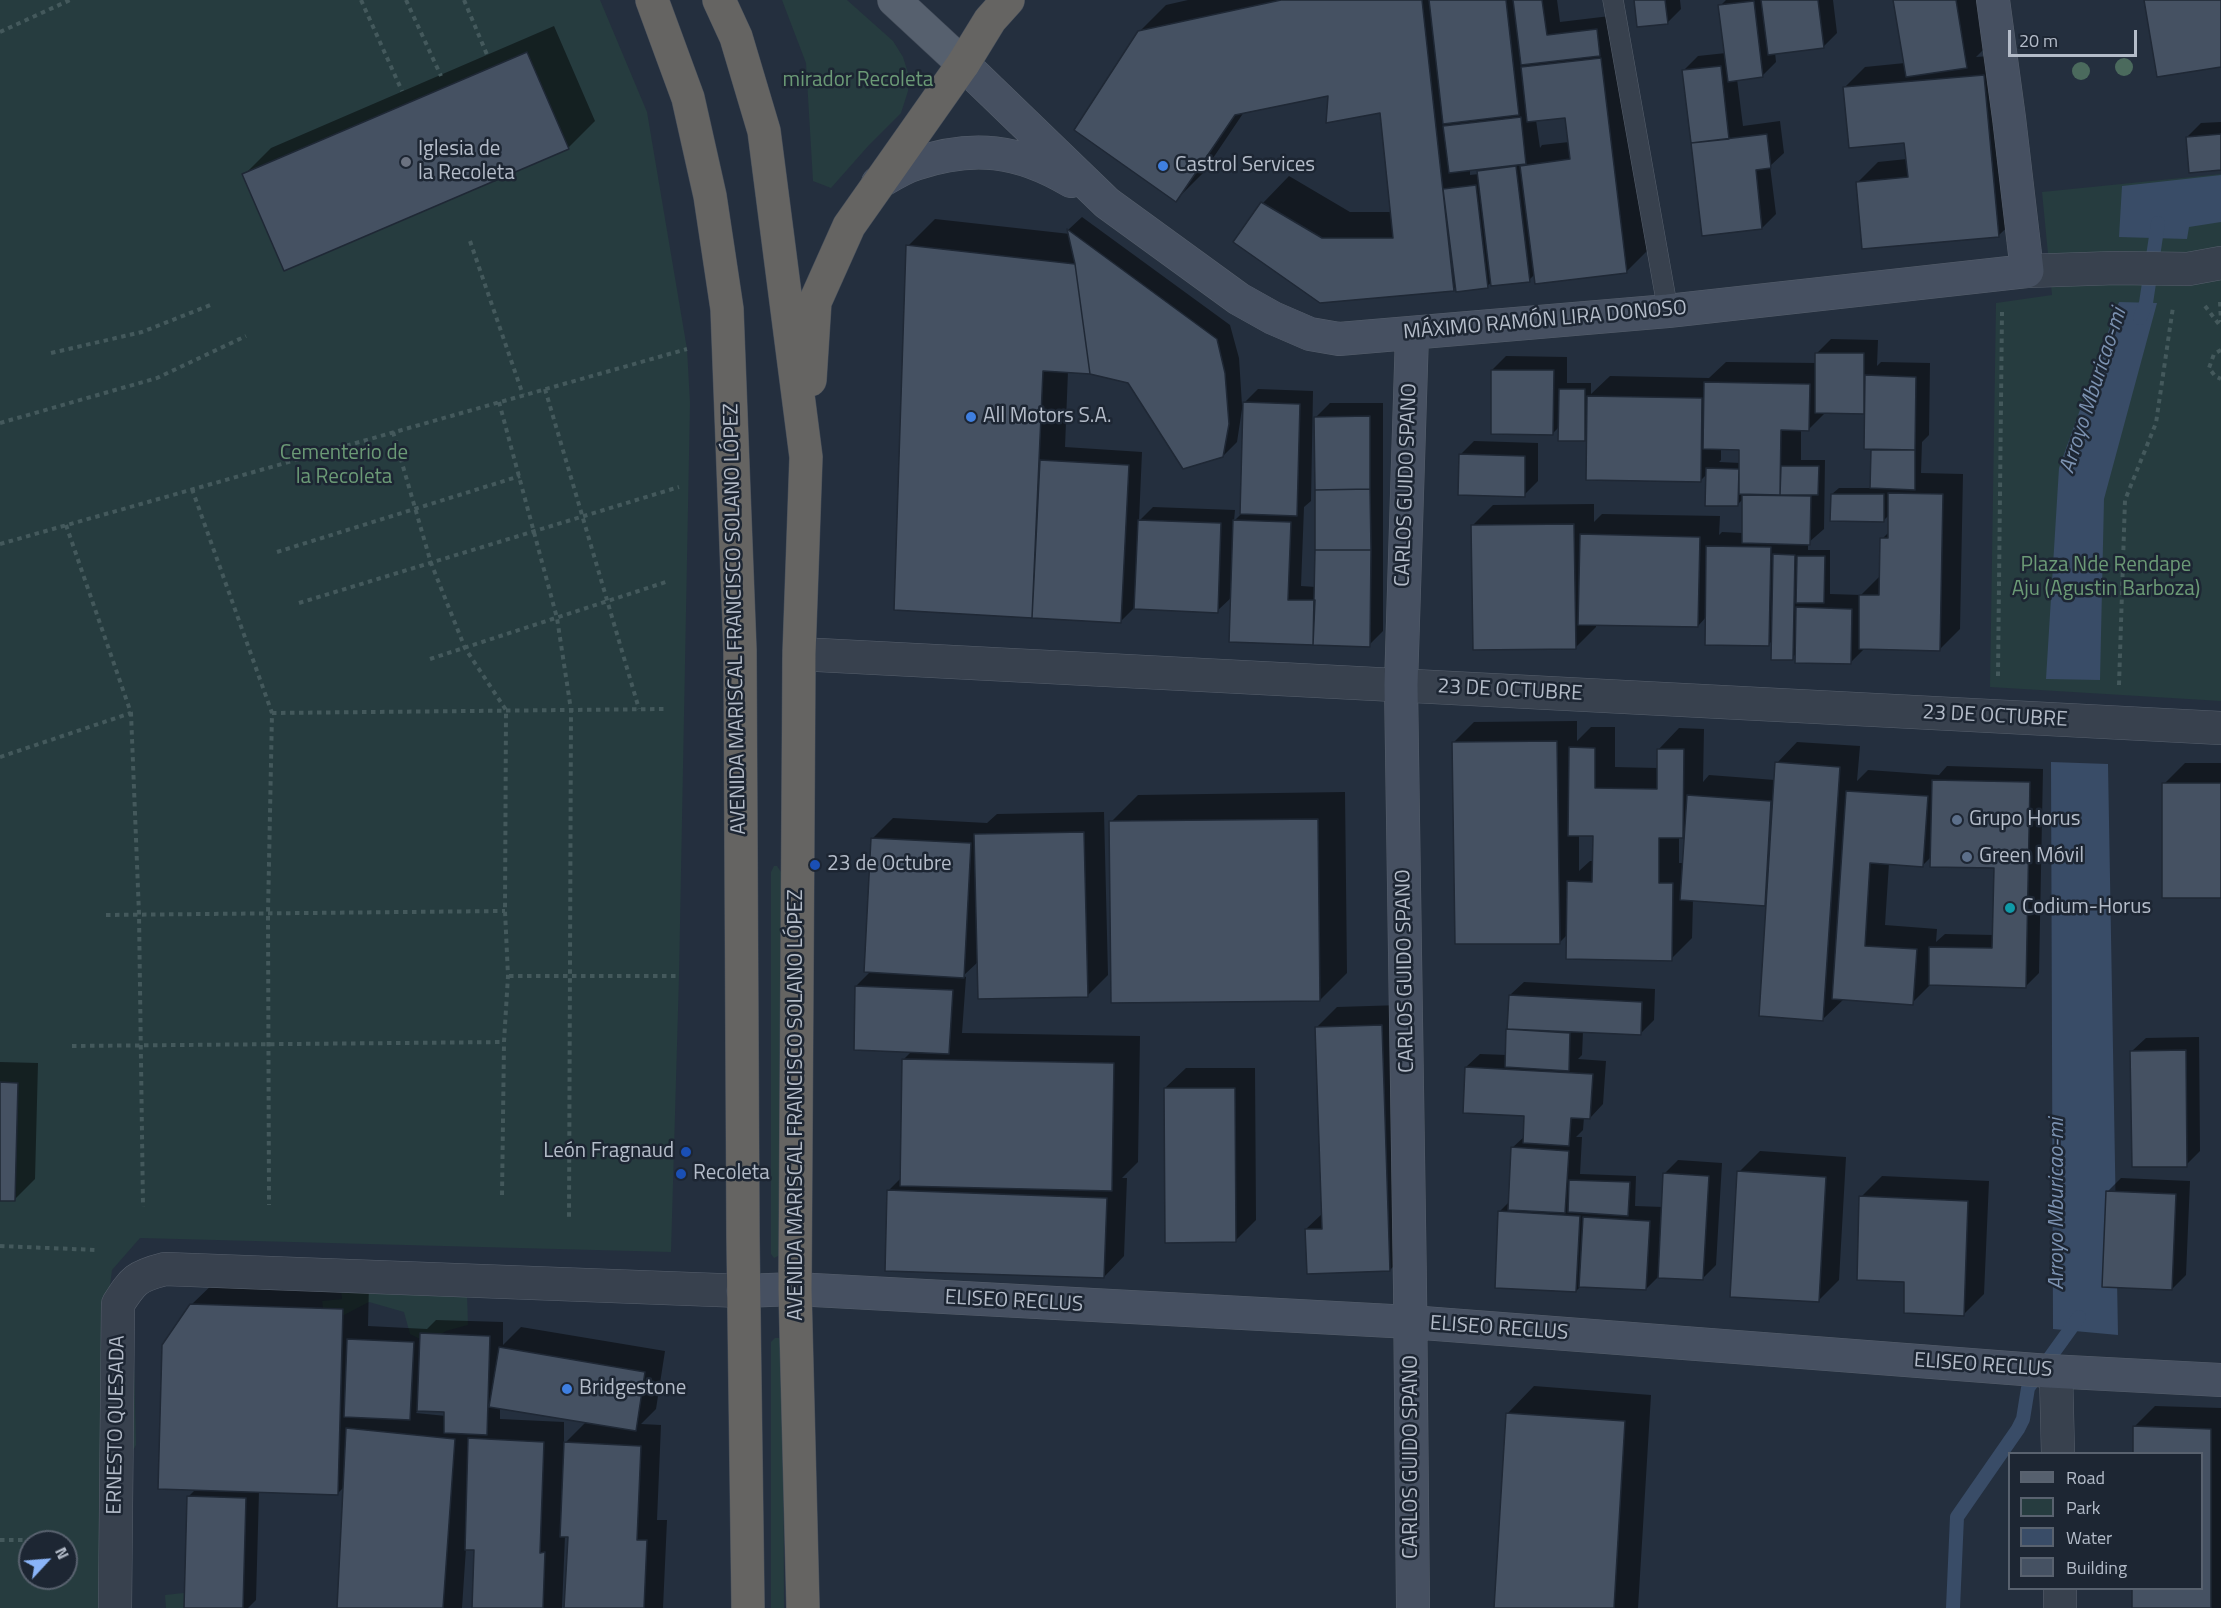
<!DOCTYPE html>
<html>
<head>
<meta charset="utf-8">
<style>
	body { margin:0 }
	#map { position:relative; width:2221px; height:1608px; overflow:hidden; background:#242f3e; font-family:"Titillium Web",sans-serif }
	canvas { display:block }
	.legend { position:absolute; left:2008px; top:1452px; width:195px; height:138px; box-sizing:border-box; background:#1d2633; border:2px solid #59626f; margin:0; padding:8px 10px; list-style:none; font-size:18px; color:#b4bcc9 }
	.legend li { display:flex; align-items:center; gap:12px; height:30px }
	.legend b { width:30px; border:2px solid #59626f }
	.north { position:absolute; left:18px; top:1530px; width:60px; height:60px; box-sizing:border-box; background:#1d2633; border:2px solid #59626f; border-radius:50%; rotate:64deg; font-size:16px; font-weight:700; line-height:24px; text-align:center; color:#b4bcc9 }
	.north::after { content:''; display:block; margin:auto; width:21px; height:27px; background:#8ab4f8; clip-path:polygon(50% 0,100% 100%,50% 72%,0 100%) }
	.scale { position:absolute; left:2008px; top:30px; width:129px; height:27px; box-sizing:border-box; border:3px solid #b4bcc9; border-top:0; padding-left:8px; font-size:18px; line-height:21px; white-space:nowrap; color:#b4bcc9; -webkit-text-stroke:4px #1d2633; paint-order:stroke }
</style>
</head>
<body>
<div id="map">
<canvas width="2221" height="1608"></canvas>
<ul class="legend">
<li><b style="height:8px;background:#56606e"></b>Road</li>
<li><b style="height:16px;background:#263c3f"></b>Park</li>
<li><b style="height:16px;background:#394c67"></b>Water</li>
<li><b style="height:16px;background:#455162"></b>Building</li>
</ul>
<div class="north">N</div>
<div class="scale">20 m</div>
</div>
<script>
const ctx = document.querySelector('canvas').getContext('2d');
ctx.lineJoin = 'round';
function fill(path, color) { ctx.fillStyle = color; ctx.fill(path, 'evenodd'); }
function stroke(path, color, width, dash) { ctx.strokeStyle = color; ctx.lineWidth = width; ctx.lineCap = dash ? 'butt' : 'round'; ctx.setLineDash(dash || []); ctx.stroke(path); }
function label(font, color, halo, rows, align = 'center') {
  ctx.font = font + ' "Titillium Web",sans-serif'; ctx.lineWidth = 5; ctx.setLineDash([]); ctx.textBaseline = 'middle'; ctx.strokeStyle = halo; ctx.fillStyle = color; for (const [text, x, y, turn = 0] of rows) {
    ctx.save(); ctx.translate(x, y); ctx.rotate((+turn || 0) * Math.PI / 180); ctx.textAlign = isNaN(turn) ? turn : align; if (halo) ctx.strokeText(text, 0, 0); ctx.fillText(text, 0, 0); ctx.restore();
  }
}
const green = new Path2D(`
	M0,0H600L647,112L687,349L690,403L679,976L671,1252L140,1238L112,1270L106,1319L134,1362L136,1445L109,1491L126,1608H0ZM30,1542H66V1578H30Z
	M782,0H847L893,41L903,57L908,73V91L901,113L869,145L831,188L813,181L806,63Z
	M2221,174V701L1990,687L1996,303L2052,295L2042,192Z
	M774,866H777L781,872L782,1254L774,1258L771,1254V872Z
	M339,1277L467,1294L468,1325L446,1331L428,1343L410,1334L404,1312L369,1302L325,1325L322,1301L342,1299Z
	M775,1338H779L783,1342L784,1608H771V1342Z
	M211,1590L208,1608H166L165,1595Z`);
const water = new Path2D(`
	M2221,175V222L2189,227L2187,239L2119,237L2122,186Z
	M2119,302L2157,303L2104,499L2100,680L2046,679L2059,468Z
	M2051,762L2108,764L2118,1335L2053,1329Z`);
const shadow = new Path2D(`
	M1188,0H1557L1560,22L1610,16L1621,38L1647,251L1626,272L1535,274L1529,280L1492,282L1487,286H1457L1453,289L1235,241L1263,203L1289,176L1350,212H1392L1382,111L1329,94L1244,112L1203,173L1176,200L1139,32L1166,5ZM1566,116L1569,142L1542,145L1540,148L1536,120ZM1478,168L1479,174L1470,175V169Z
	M1636,0H1682H1680L1681,9L1667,23Z
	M1726,0H1833L1837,33L1823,47L1775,52L1776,62L1762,76L1737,79L1743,126L1780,121L1784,153L1770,166L1776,214L1762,228L1684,70L1698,56L1726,53L1720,6Z
	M1895,0H1980L1987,46L1976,57L2004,55L2020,215L1999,235L1857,183L1878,162L1907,159L1906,141L1844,88L1865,67L1905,63Z
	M554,26L595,121L568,148L244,175L271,148Z
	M2221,122V169L2187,137L2201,123Z
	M1082,217L1230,325L1239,358L1242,405L1258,389L1313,391L1311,501L1304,507L1301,586L1316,587V417L1330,403H1383V631L1369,645L1232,597L1217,611L1134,608L1120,622L895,609L908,246L935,219L1070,234L1068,230ZM1068,371L1091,373L1129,382L1223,456L1237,442L1242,409L1244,410L1241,514L1234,521L1235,510L1153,507L1139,521L1142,452L1065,447Z
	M1831,339L1878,340L1877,366L1881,362L1930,363L1929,435L1922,442L1921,473L1963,474L1960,629L1939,650L1865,648L1850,663L1796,654L1792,658L1773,640L1768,645L1707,616L1698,626L1596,624V627L1575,648L1472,526L1493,505L1594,504V522L1602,514L1720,516L1719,535L1722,532L1743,533L1744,498L1737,505L1707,474L1700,481L1588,436L1585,439L1560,426L1553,433L1492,370L1506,356L1567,357V383H1591V394L1610,376L1709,378L1726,362L1817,363V353ZM1826,412H1866L1874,448L1872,450V488H1839L1832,494L1884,520L1889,515V532L1882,539L1881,575L1861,595L1830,594V550H1808V543L1824,529L1825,460H1801V429L1808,430ZM1721,448H1741V463L1719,462L1721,460Z
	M1474,441L1538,443V481L1524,495L1460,455Z
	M1577,721V741L1591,727H1615V767L1658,768L1659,749L1679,728L1704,729L1703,782L1709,775L1775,780L1777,763L1797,742L1860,746L1857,781L1868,770L1939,775L1947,766L2043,769L2039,973L2025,987L1931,984L1912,1003L1844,999L1823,1019L1768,905L1693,899L1692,938L1671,959L1568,934L1560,942L1453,743L1474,722ZM1686,833L1684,863H1679V837ZM1579,835H1595L1594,861H1590L1579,871ZM1932,856L1995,867L1994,935L1945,934L1936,942L1937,929L1885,925L1889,863L1922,866Z
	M2185,763H2221V896L2164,784Z
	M1345,792L1347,973L1320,1000L1111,822L1138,795Z
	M1104,812L1108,975L1087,996L979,961L963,976L966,977L962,1033L1140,1036L1138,1162L1122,1178H1127L1124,1256L1104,1277L888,1191L902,1177L904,1059L912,1051L856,986L871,971L873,838L893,818L987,823L997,814Z
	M1524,982L1655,989L1654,1020L1640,1034L1583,1031L1582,1055L1578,1059L1606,1061L1603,1104L1590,1118L1584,1117L1583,1130L1576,1137H1582L1580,1174L1636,1176L1635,1206L1663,1207L1664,1174L1678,1160L1722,1163L1716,1265L1702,1279L1659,1276L1646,1289L1581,1286L1576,1291L1499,1212L1509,1202L1512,1148L1525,1136V1114L1466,1067L1480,1054L1507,1055L1510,995Z
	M1402,1005L1410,1249L1390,1270L1306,1229L1323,1213L1316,1028L1337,1007Z
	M2199,1037L2200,1151L2186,1165L2132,1051L2146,1038Z
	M0,1062L38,1063L35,1179L14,1200L0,1199Z
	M1186,1068H1255L1256,1220L1235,1241L1165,1088Z
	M1760,1151L1846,1157L1839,1280L1818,1301L1739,1172Z
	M1882,1176L1989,1181L1984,1294L1964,1314L1906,1281L1861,1197Z
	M2121,1178L2190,1181L2186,1275L2172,1289L2107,1192Z
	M219,1278L369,1283L368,1326L427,1329L436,1320L503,1322V1345L521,1327L665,1351L656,1409L641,1424L661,1425L657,1520H667L663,1608H566L569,1536H565L562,1608H473L476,1548H466L462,1608H338L344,1487L338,1493L259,1491L256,1600L248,1608H185L188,1497L196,1489L191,1305ZM500,1407L586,1422L564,1444V1422L500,1419ZM419,1409L446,1410V1416L416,1413Z
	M1534,1386L1651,1395L1638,1608H1495L1508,1413Z
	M2155,1406L2221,1408V1608H2133L2202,1588V1454L2134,1427Z`);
const stream = new Path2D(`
	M2140,318L2146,303L2158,223
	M1953,1608L1957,1517L2018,1429L2023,1419L2028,1388L2079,1317`);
const building = new Path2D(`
	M1281,0H1422L1454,291L1320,303L1233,242L1261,202L1322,238H1393L1380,113L1326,123L1328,96L1235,115L1176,202L1074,130L1138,31Z
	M1429,0H1506L1519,115L1443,124Z
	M1513,0H1542L1547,35L1597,29L1600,56L1521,65Z
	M1634,0H1665L1668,24L1637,27Z
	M1761,0H1818L1824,48L1768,55Z
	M1893,0H1956L1967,68L1906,77Z
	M2144,0H2221V67L2157,77Z
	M1754,1L1763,77L1728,82L1718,5Z
	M527,52L569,149L284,271L242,174Z
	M1601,58L1627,273L1535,284L1520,166L1570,159L1565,118L1527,122L1521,67Z
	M1721,66L1729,139L1691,143L1682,70Z
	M1984,75L1999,237L1862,249L1856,182L1908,177L1904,143L1849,148L1843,87Z
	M1521,117L1526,164L1449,173L1443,126Z
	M1767,134L1771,168L1756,170L1762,229L1702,236L1691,143Z
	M2221,134V170L2189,173L2186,137Z
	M1516,166L1530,282L1491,286L1477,171Z
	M1476,185L1488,288L1456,292L1443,189Z
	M1067,229L1217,339L1225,373L1229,424L1223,457L1183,469L1128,383L1090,374L1075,264Z
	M906,245L1075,264L1090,374L1043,371L1032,618L894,610Z
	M1815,353H1864V414L1815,413Z
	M1491,370H1554L1553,435L1491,434Z
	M1865,375L1916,377L1915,450L1864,449Z
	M1704,382L1810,384L1809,431L1781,430L1780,495L1739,494V450L1703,449Z
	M1559,389H1585V441H1558Z
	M1587,396L1702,398L1701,482L1586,480Z
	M1243,402L1300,404L1297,516L1240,514Z
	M1370,416V489L1315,490L1314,417Z
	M1871,450H1915V490L1870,488Z
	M1459,454L1525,456V497L1458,495Z
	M1040,460L1129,465L1121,623L1032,618Z
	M1781,466H1819L1818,495H1780Z
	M1706,468L1739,469L1738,506H1705Z
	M1370,489L1371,550H1315V490Z
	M1888,493L1943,494L1940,651L1859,649V595H1879L1880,538H1888Z
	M1831,494H1884V522L1830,521Z
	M1742,495L1811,496L1810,545L1742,543Z
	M1138,520L1221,523L1218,613L1134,609Z
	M1233,520L1291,522L1288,600H1315L1313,645L1229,642Z
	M1574,524L1576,649L1473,650L1471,525Z
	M1580,534L1700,537L1698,627L1578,625Z
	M1706,546L1771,547L1769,646L1705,645Z
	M1315,550H1371L1370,647L1313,645Z
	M1773,554L1795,555L1793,660H1771Z
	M1797,556H1825L1824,603H1796Z
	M1796,607L1852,609L1851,664L1795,663Z
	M1557,741L1560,944H1455L1452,742Z
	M1569,747L1595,748V788L1657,789V749H1684L1683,838H1659V883H1673L1672,961L1566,959L1567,881L1592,882L1593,836H1568Z
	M1775,762L1840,767L1823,1021L1759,1016Z
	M1932,780L2030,782L2026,988L1929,985V947L1992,948L1994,868L1930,867Z
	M2162,783H2221V898H2162Z
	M1846,791L1928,796L1923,867L1870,863L1865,946L1917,949L1913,1005L1832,999Z
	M1687,795L1771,801L1765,906L1680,900Z
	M1318,819L1320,1001L1111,1003L1109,821Z
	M1084,832L1088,997L978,999L974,834Z
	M871,838L971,843L964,978L864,972Z
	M855,986L953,990L949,1054L854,1050Z
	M1509,995L1642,1002L1641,1035L1507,1029Z
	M1382,1025L1390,1271L1307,1274L1305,1229H1322L1315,1027Z
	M1506,1029L1570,1033L1569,1071L1505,1067Z
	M2186,1050L2187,1167H2132L2130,1051Z
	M902,1059L1114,1063L1112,1191L900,1186Z
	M1465,1067L1593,1074L1590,1119L1571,1118L1569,1146L1523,1143L1524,1116L1463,1113Z
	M0,1082L18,1083L15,1201H0Z
	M1164,1088H1235L1236,1242L1165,1243Z
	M1511,1147L1569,1151L1565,1213L1508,1210Z
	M1737,1171L1826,1177L1819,1302L1730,1297Z
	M1663,1173L1709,1176L1703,1280L1658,1278Z
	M1569,1180L1630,1182L1628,1216L1568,1212Z
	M887,1190L1107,1198L1104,1278L885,1271Z
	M2106,1191L2176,1194L2172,1290L2102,1287Z
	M1859,1196L1968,1201L1964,1316L1904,1313V1282L1857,1280Z
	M1498,1211L1580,1216L1576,1292L1495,1288Z
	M1583,1217L1650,1221L1646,1290L1579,1287Z
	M190,1304L343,1309L338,1495L158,1489L162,1345Z
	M420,1333L490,1336L487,1435L444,1433V1412L417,1411Z
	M347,1339L414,1342L410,1420L344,1417Z
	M499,1347L645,1372L636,1431L489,1407Z
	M1506,1413L1625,1421L1614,1608H1494Z
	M2133,1426L2211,1429V1608H2132V1588H2202V1454H2133Z
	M346,1428L455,1439L443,1608H337Z
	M468,1438L544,1442L540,1553L545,1552L543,1608H472L474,1550H465Z
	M564,1442L641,1446L637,1540H647L644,1608H564L568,1537H560Z
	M187,1496L246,1498L243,1608H184Z`);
const path = new Path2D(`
	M361,0L402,91
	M406,0L441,76
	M464,0L488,57
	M0,32L70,0
	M470,241L523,395
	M2220,302L2221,322
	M2205,306L2221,327
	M2221,350L2214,354L2209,368L2215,376L2221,379
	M51,353L142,332L213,304
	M545,389L639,709
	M499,402L557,618L571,710L569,1219
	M0,423L157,378L246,336
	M393,432L431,563L465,648L506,710L505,911L508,976L504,1042L502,1197
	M192,489L272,713L268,913L269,1205
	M66,525L131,713L139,914L143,1207
	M0,544L687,349
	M277,552L520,476
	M299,603L679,487
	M430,659L669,581
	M1998,676L2002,312
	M2119,685L2125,500L2156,423L2173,307
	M272,713L666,709
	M0,757L131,713
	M106,915L505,911
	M509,976H679
	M72,1046L504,1042
	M0,1246L96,1250
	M0,1540H72`);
const service = new Path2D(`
	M1613,0L1668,311`);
const minor = new Path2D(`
	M2027,271L2116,268L2188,269L2221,263
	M799,654L2221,728
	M2056,1372L2058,1454
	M2060,1588V1608`);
const tertiary = new Path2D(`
	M115,1608L118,1304C133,1280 137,1276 165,1269L743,1291`);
const secondary = new Path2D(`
	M963,64L1107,203L1239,299L1273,318L1310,334L1339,339L1668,311L2027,271L2009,118L1993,0
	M878,183C890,176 902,168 915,164C973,144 1019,150 1071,181
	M1412,334L1401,685L1410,1287L1413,1608
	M743,1291L795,1289L1410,1322L2049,1371L2221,1380`);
const primary = new Path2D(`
	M894,0L963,64`);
const trunk = new Path2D(`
	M652,0L688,98L710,196L727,309L740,650L743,1237L748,1608
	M719,0L736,37L764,131L806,457L799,654L795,1289L803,1608
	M810,380L815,302L849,226L963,64L990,20L1008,0`);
const trees = [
	[2124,67],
	[2081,71]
];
const markers = [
	[406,162,6,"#6b7280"],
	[1163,166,6,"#3f7fe0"],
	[971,417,6,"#3f7fe0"],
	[1957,820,6,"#5c6f8a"],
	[1967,857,6,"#5c6f8a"],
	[815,865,6,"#1a4fb4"],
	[2010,908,6,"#0f9aa8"],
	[686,1152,6,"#1a4fb4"],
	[681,1174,6,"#1a4fb4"],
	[567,1389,6,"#3f7fe0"]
];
const parkNames = [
	["mirador Recoleta",858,81],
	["Cementerio de",344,454],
	["la Recoleta",344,478],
	["Plaza Nde Rendape",2106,566],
	["Aju (Agustin Barboza)",2106,590]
];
const poiNames = [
	["Iglesia de",418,150],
	["la Recoleta",418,174],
	["Castrol Services",1175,166],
	["All Motors S.A.",983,417],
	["Grupo Horus",1969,820],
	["Green Móvil",1979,857],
	["23 de Octubre",827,865],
	["Codium-Horus",2022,908],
	["León Fragnaud",674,1152,"right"],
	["Recoleta",693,1174],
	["Bridgestone",579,1389]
];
const streetNames = [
	["MÁXIMO RAMÓN LIRA DONOSO",1545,321,-5],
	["CARLOS GUIDO SPANO",1407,485,-88],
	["AVENIDA MARISCAL FRANCISCO SOLANO LÓPEZ",736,619,-91],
	["23 DE OCTUBRE",1510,691,3],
	["23 DE OCTUBRE",1995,717,3],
	["CARLOS GUIDO SPANO",1406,971,-91],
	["AVENIDA MARISCAL FRANCISCO SOLANO LÓPEZ",797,1105,-90],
	["ELISEO RECLUS",1014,1302,3],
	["ELISEO RECLUS",1499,1329,4],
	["ELISEO RECLUS",1983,1366,4],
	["ERNESTO QUESADA",117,1425,-89],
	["CARLOS GUIDO SPANO",1412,1457,-90]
];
const waterNames = [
	["Arroyo Mburicao-mi",2094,391,-72],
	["Arroyo Mburicao-mi",2058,1204,-90]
];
fill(green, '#263c3f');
fill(water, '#394c67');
fill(shadow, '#0007');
stroke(stream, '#394c67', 14);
fill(building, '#455162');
stroke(building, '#1f2835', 1.5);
stroke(service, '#565f6c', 21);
stroke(minor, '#565f6c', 34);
stroke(tertiary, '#565f6c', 34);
stroke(secondary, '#565f6c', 34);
stroke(primary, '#414a57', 34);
stroke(trunk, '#434c59', 34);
stroke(path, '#44595c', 4, [4.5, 4.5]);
stroke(service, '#38414e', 20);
stroke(minor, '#38414e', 33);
stroke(tertiary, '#38414e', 33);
stroke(secondary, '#465061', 33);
stroke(primary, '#56606e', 33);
stroke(trunk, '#656462', 33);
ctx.fillStyle = '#4b6a5d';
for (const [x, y] of trees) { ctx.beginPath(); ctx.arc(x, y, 9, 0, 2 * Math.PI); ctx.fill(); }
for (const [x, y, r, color] of markers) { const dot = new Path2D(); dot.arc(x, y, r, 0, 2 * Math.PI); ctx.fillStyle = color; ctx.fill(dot); stroke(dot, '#1d2633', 2); }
label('21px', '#6b9a76', '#1d2633', parkNames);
label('21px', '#b4bcc9', '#1d2633', poiNames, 'left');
label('21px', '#b4bcc9', '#1d2633', streetNames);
label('italic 22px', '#7c92b1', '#1d2633', waterNames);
</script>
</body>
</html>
